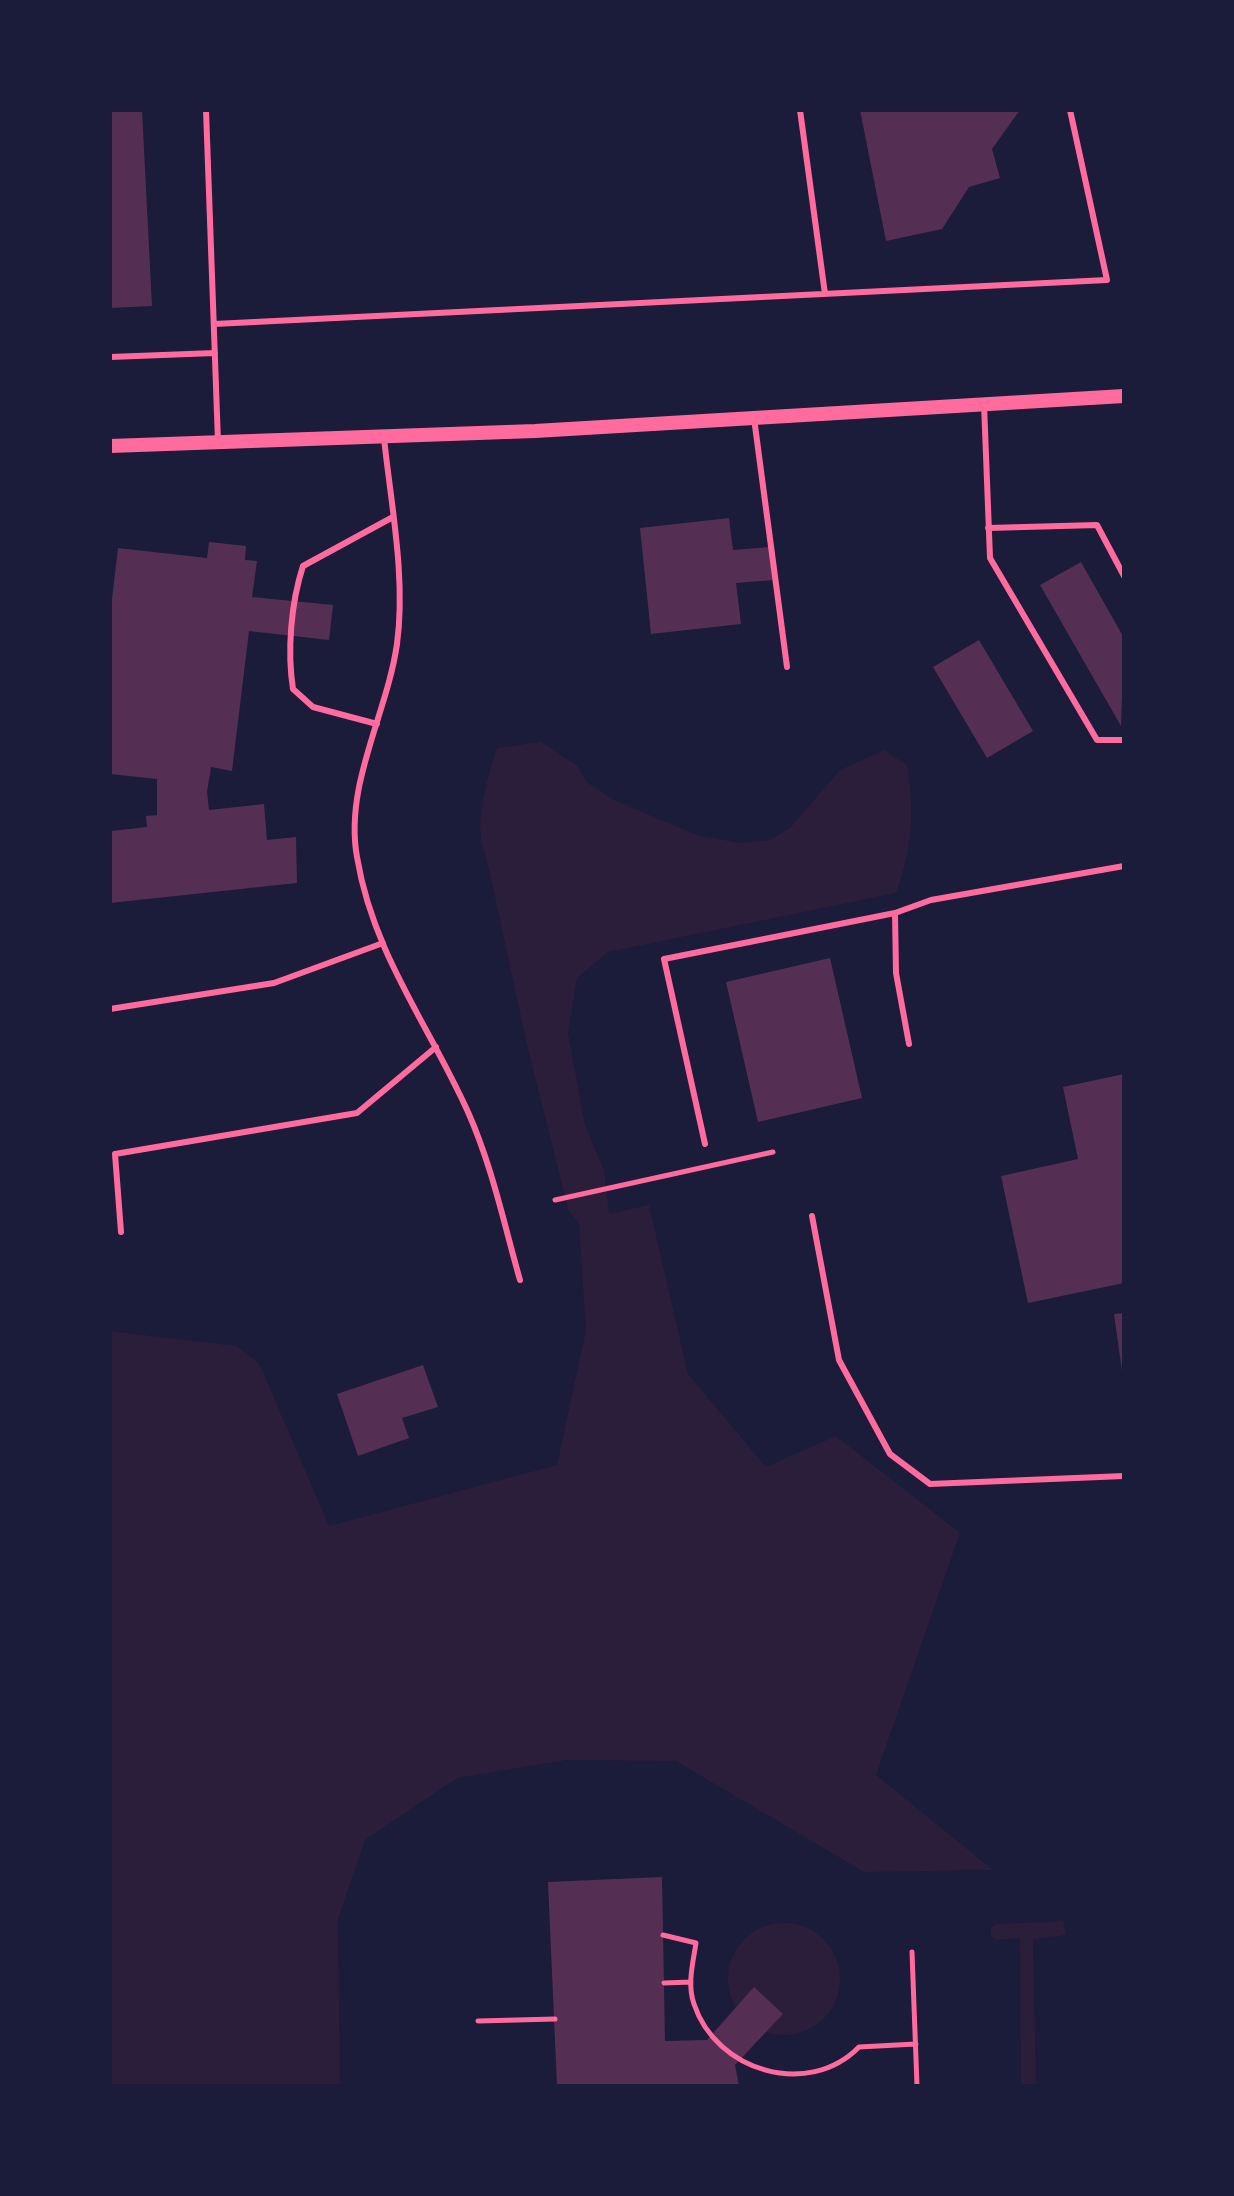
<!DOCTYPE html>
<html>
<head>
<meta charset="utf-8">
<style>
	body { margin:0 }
	#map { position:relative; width:1234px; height:2196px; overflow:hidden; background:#1b1b3a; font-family:"Noto Sans",sans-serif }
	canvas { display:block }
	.frame { position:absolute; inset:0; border:112px solid #1b1b3a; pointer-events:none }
</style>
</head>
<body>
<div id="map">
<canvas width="1234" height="2196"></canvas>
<div class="frame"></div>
</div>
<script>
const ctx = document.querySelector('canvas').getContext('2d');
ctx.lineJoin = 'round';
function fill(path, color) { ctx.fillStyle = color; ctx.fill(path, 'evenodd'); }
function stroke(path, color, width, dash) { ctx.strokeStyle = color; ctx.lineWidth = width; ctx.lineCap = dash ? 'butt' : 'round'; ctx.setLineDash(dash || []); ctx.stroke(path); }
const green = new Path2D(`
	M541,742L577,766L588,783L616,801L697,835L740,843L769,840L790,828L840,770L884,750L907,765C915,811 912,850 896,893L608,952L577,978L568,1033L585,1125L604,1170L609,1214L649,1205L688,1374L766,1467L836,1436L960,1533L876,1775L993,1870L864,1872L676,1761L566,1760L457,1778L365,1840L338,1919L340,2086H110V1331L236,1346L259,1363L329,1526L557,1465L586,1330L579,1223L569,1212L528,1049L486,856C472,824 487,780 497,748Z
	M1063,1921L1066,1935L1033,1939L1036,2086H1021L1020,1938L996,1940L991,1936V1928L996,1924Z
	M728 1979a56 56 0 1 1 112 0a56 56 0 1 1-112 0Z`);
const building = new Path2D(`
	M110,110H142L152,306L110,308Z
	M860,110H1020L992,149L1000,178L969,187L942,229L886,241Z
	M729,518L733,550L770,547L773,580L736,583L741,624L651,634L640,528Z
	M209,542L246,546L245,560L257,561L252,597L333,605L329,640L249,631L232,771L211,767L207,792L209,810L264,804L267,840L296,837L297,883L110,903L111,831L147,827L146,816L157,815V779L110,774V616L118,548L207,558Z
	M1081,562L1124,638L1121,726L1040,585Z
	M979,640L1033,731L987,758L933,667Z
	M830,958L862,1098L758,1122L726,982Z
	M1124,1074V1283L1028,1303L1001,1176L1078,1159L1063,1087Z
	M1124,1313V1371H1122L1114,1314Z
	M423,1365L438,1407L402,1418L409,1438L358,1456L337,1394Z
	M662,1877L665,2041L707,2040L754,1987L783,2014L735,2065L739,2086H557L548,1882Z`);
const path = new Path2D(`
	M555,1200L773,1152
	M663,1935L696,1943C693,1963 687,1984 694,2004C716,2071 808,2099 859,2047L916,2044
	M912,1952L917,2086
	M664,1983L691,1982
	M478,2021L555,2019`);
const service = new Path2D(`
	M206,110L218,442
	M800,110L825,294
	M214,324L1107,280L1070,110
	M110,357L215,353
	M984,404L990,558L1097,740H1124
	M754,418L787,667
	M384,438C391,505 406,577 397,644C387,714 344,785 357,857C373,954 429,1025 468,1112C492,1166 504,1224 520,1280
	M988,528L1097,525L1124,576
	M377,724L313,707L293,689C287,651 291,603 303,566L393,517
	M110,1009L274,983L383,943
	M909,1044L896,973L895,913L931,900L1124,866
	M705,1144L664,959L895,913
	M812,1216L839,1360L890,1454L930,1484L1124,1476
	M121,1232L115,1154L357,1113L436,1047`);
const tertiary = new Path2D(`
	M110,446L535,431L1124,396`);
fill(green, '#2a1e3b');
fill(building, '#542f53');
stroke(path, '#ff6b9d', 5);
stroke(service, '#ff6b9d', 6);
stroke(tertiary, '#ff6b9d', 14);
</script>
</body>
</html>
